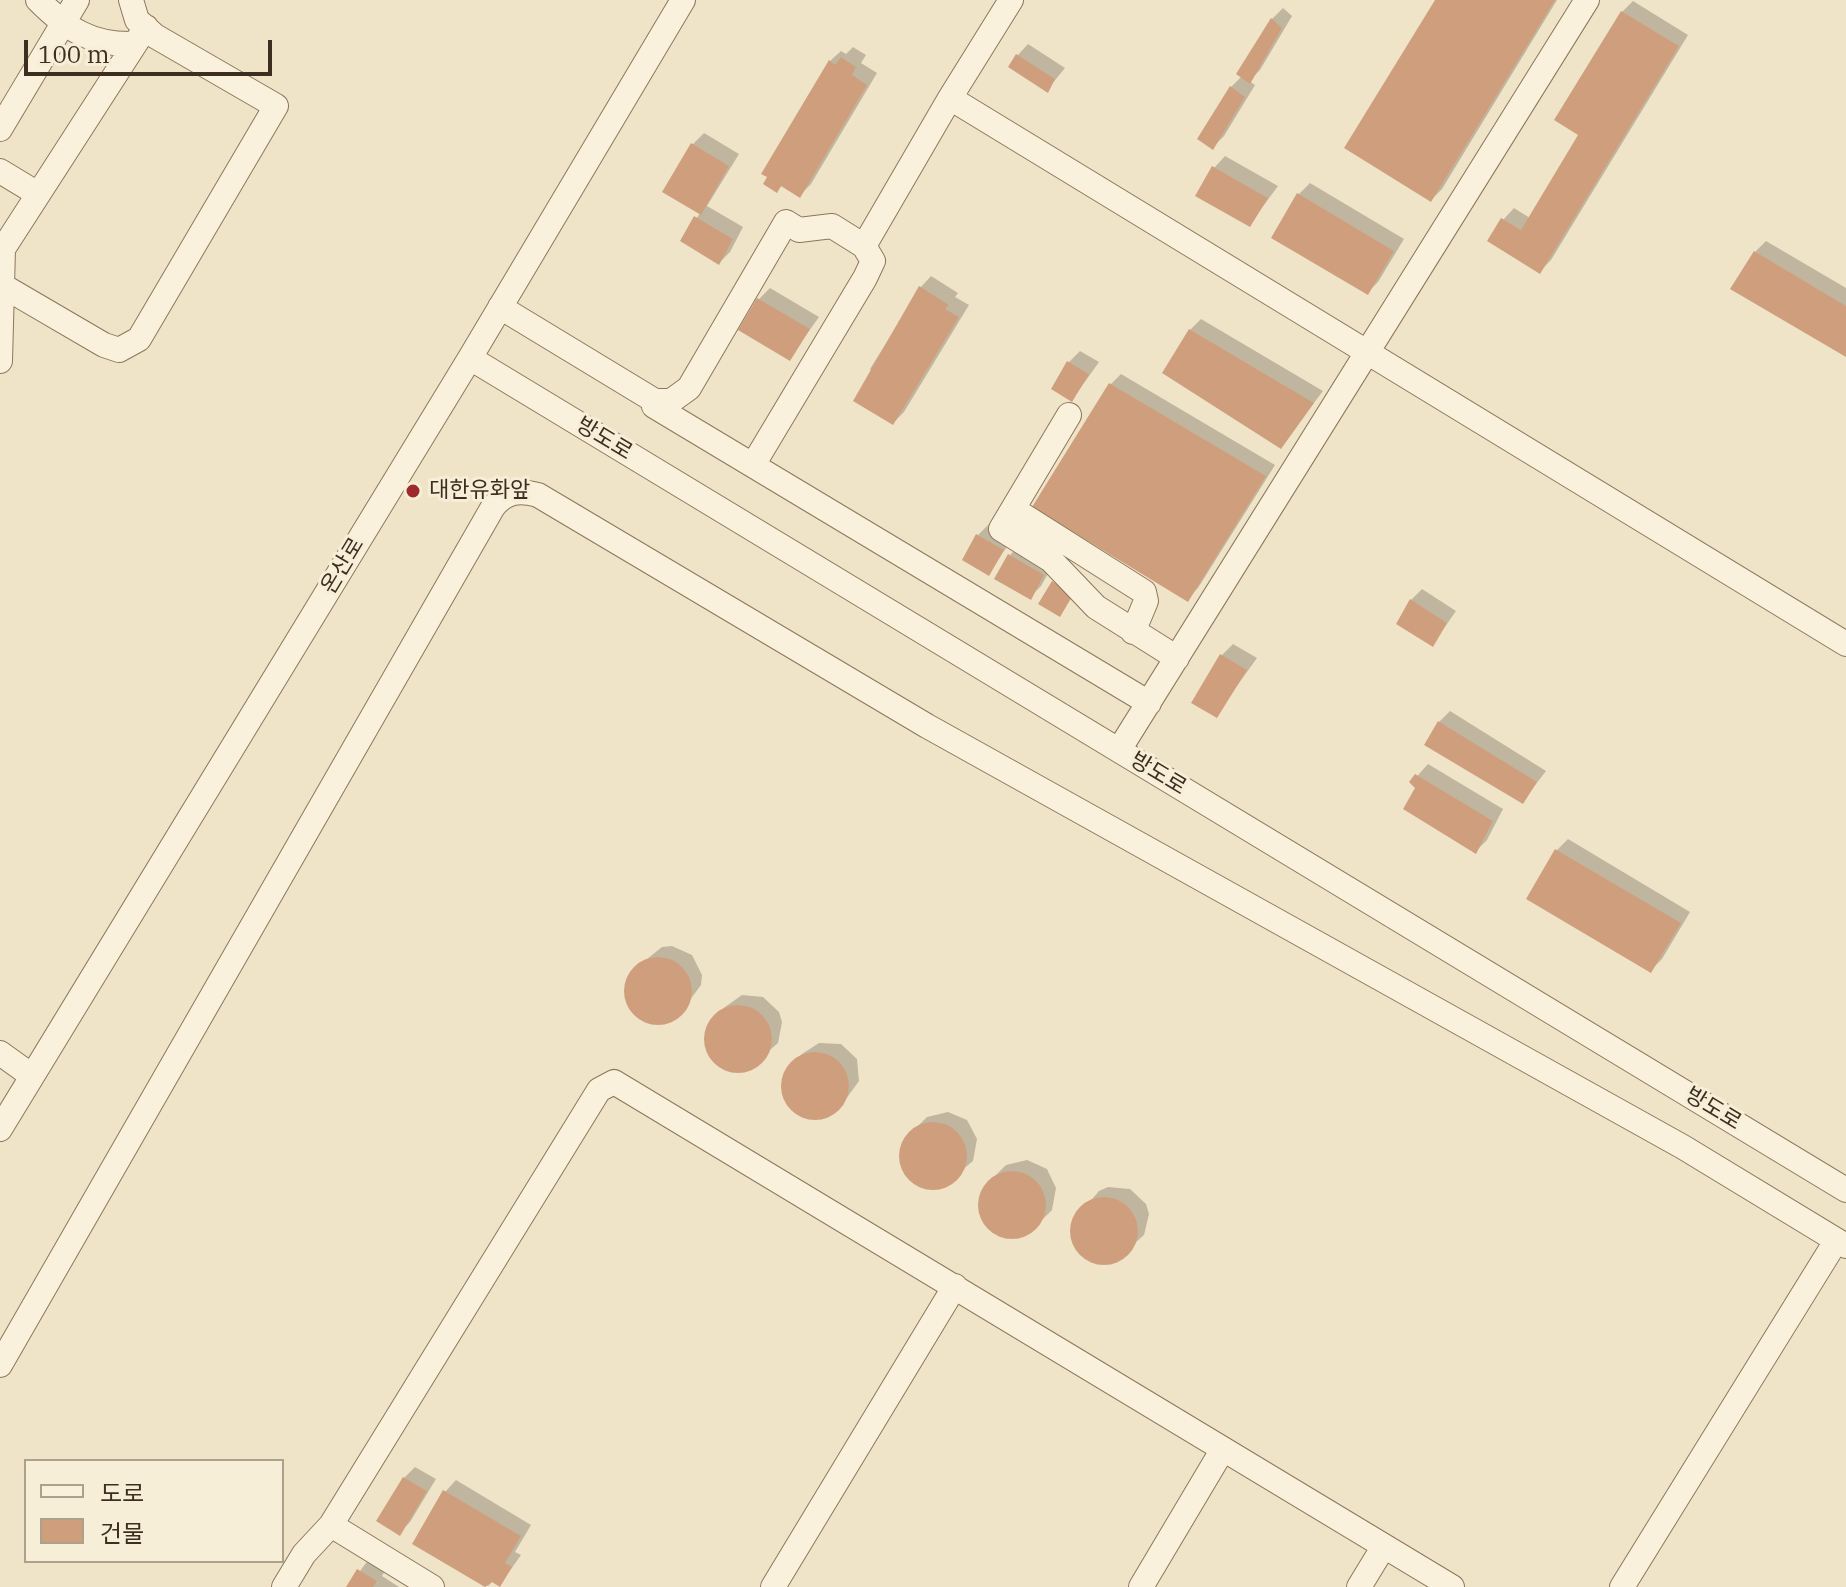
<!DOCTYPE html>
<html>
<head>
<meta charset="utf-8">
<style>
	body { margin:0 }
	#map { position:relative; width:1846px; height:1587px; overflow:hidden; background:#f0e4c8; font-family:"IBM Plex Serif","Noto Sans KR",serif }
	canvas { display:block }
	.legend { position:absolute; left:24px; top:1459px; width:260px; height:104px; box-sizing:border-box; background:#f7eed8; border:2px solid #ada18e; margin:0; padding:10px 14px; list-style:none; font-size:24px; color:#3d2e20 }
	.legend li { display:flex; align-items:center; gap:16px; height:40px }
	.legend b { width:40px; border:2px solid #ada18e }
	.scale { position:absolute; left:24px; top:40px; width:248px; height:36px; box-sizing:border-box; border:4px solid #3d2e20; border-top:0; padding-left:10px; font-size:24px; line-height:28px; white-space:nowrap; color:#3d2e20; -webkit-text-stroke:6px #f7eed8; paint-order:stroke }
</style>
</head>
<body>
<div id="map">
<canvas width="1846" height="1587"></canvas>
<ul class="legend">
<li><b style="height:10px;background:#faf1dc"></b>도로</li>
<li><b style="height:22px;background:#cf9f7d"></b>건물</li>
</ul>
<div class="scale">100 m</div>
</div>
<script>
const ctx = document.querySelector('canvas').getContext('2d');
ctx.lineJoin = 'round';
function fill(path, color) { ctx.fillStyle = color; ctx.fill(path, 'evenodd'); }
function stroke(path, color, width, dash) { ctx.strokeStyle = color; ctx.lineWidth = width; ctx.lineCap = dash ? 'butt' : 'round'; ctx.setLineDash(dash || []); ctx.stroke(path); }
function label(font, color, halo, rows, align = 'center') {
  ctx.font = font + ' "IBM Plex Serif","Noto Sans KR",serif'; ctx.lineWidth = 6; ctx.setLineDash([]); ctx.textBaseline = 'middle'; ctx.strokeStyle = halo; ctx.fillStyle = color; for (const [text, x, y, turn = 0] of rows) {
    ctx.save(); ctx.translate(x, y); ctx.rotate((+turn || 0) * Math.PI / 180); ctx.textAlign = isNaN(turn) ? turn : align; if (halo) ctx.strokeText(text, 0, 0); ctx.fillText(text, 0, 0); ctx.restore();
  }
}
const shadow = new Path2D(`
	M1437,0H1557L1442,189L1431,200Z
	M1633,1L1688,35L1551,260L1540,271L1503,220L1514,208L1530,218L1581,134L1622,12Z
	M1283,8L1292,16L1260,70L1249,81L1255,85L1224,136L1213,147L1231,87L1242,76L1272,19Z
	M1028,44L1065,68L1047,90L1017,56Z
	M853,47L866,55L861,63L877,73L811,184L800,195L783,185L777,190L770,176L830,61L841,51L846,54Z
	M704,133L739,154L707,206L743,227L730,252L719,263L682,241L700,213L665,191L693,144Z
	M1225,156L1278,186L1250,224L1214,168Z
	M1310,183L1404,239L1378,282L1367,293L1298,195Z
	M1766,241L1846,288V355L1755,252Z
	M931,276L958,293L955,297L969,305L904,412L893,423L870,369L920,288Z
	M770,288L819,317L789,359L759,299Z
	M1201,319L1323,391L1281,446L1190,330Z
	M1080,351L1099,362L1072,400L1054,389L1069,362Z
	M1121,374L1275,465L1198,588L1187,599L1110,385Z
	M989,524L1013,538L989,573L978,535Z
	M1021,544L1054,563L1041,586L1030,597L1010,555Z
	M1422,589L1456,611L1433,644L1411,600Z
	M1233,644L1257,658L1216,715L1222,655Z
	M1450,711L1546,771L1522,802L1439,722Z
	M1428,764L1503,809L1487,840L1476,851L1412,782Z
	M1568,839L1690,912L1662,959L1651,970L1529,898L1557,850Z
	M672,946L692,955L702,975L701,985L678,1016L658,1023L639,1017L627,1000L625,990L632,971L662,947Z
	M742,995L763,997L779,1012L782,1022L778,1043L748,1069L738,1071L719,1065L707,1048V1027L725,1007Z
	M819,1043L841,1044L857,1059L859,1081L843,1103L826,1116L816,1118L796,1112L785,1095V1075L802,1054Z
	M948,1112L967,1120L977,1139L973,1161L943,1186L933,1188L914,1182L907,1175L901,1155L908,1136L927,1117Z
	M1027,1160L1047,1169L1056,1188L1052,1210L1032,1230L1013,1237L993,1231L986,1223L980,1204L987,1184L1006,1165Z
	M1108,1187L1130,1189L1146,1204L1149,1214L1144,1235L1115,1261L1105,1263L1085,1257L1074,1240V1220L1099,1191Z
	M415,1467L436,1479L410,1522L399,1533L404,1478Z
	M456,1480L531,1525L515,1552L521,1555L500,1585L493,1581L488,1586L415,1543L445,1492Z
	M369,1559L386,1569L382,1576L399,1587H348Z`);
const building = new Path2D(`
	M1435,0H1555L1431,202L1344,148Z
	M1621,11L1679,46L1540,274L1487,241L1501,218L1521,230L1578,135L1554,120Z
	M1271,18L1282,28L1250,84L1236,74Z
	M1016,54L1055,79L1048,93L1008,67Z
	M841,57L856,67L852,75L867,85L800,198L781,186L777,193L763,184L767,177L761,174L829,60L835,65Z
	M1230,86L1245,97L1213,150L1197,139Z
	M691,143L729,166L701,215L662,192Z
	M1212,166L1268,198L1250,227L1195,196Z
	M1297,193L1394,251L1368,295L1271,238Z
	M694,216L733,239L719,265L680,241Z
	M1754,251L1846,306V357L1730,289Z
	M919,286L949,305L945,309L959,317L893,425L853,401Z
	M757,298L810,329L790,361L738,330Z
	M1189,329L1314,403L1281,449L1162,373Z
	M1067,361L1089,374L1072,402L1051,389Z
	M1109,383L1266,476L1188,602L1032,507Z
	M976,534L1004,550L989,576L962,560Z
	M1008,554L1044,575L1031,600L994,579Z
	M1052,581L1073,595L1060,617L1038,604Z
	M1410,599L1447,623L1433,647L1396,624Z
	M1220,654L1247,670L1217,718L1191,703Z
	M1438,721L1537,782L1523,804L1424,745Z
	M1415,774L1493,821L1476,854L1403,809L1415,788L1409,782Z
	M1555,849L1681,923L1651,973L1526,899Z
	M624 991a34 34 0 1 1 68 0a34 34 0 1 1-68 0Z
	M704 1039a34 34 0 1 1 68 0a34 34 0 1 1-68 0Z
	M781 1086a34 34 0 1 1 68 0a34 34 0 1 1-68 0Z
	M899 1156a34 34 0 1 1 68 0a34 34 0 1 1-68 0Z
	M978 1205a34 34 0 1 1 68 0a34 34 0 1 1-68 0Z
	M1070 1231a34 34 0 1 1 68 0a34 34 0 1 1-68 0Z
	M403,1477L427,1491L400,1536L376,1521Z
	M443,1490L521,1536L505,1563L512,1567L500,1587L492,1582L485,1587L412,1544Z
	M357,1569L377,1581L373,1587H346Z`);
const minor = new Path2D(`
	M38,0C67,29 91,45 133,44
	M1011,0L950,98L1846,644
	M0,129L77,0
	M0,171L38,194
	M3,286L104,345L119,350L139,339L276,106L155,36L137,20L131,0
	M500,307L655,401H671L689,388L786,222L799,230L832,226L864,246L950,98
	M470,358L1846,1190
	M0,361L3,249L146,27
	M655,401L654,406L1149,703
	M1069,415L1001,529L1051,560L1096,607L1177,658
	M753,465L865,278L873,261L864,246
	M1013,509L1144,592L1146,601L1133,632
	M1119,750L1587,0
	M0,1053L32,1076
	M0,1129L470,358L683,0
	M0,1365L493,507C506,491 519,490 538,495L927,726L1683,1147L1846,1246
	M331,1525L432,1587
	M284,1587L304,1554L331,1525L599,1090L614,1082L1452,1587
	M773,1587L955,1286
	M1141,1587L1223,1449
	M1359,1587L1384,1546
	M1622,1587L1836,1241`);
const markers = [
	[413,491,8,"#9e2a2b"]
];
const streetNames = [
	["방도로",604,439,31],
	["온산로",343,566,-59],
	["방도로",1158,774,31],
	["방도로",1713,1109,31]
];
const poiNames = [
	["대한유화앞",429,491]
];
fill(shadow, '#0003');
fill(building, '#cf9f7d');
stroke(minor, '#8d765c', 26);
stroke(minor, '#faf1dc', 24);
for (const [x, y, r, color] of markers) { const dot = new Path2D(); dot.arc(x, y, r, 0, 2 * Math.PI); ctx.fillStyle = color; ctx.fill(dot); stroke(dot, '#f7eed8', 3); }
label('22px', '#3d2e20', '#f7eed8', streetNames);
label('22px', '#3d2e20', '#f7eed8', poiNames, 'left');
</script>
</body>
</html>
